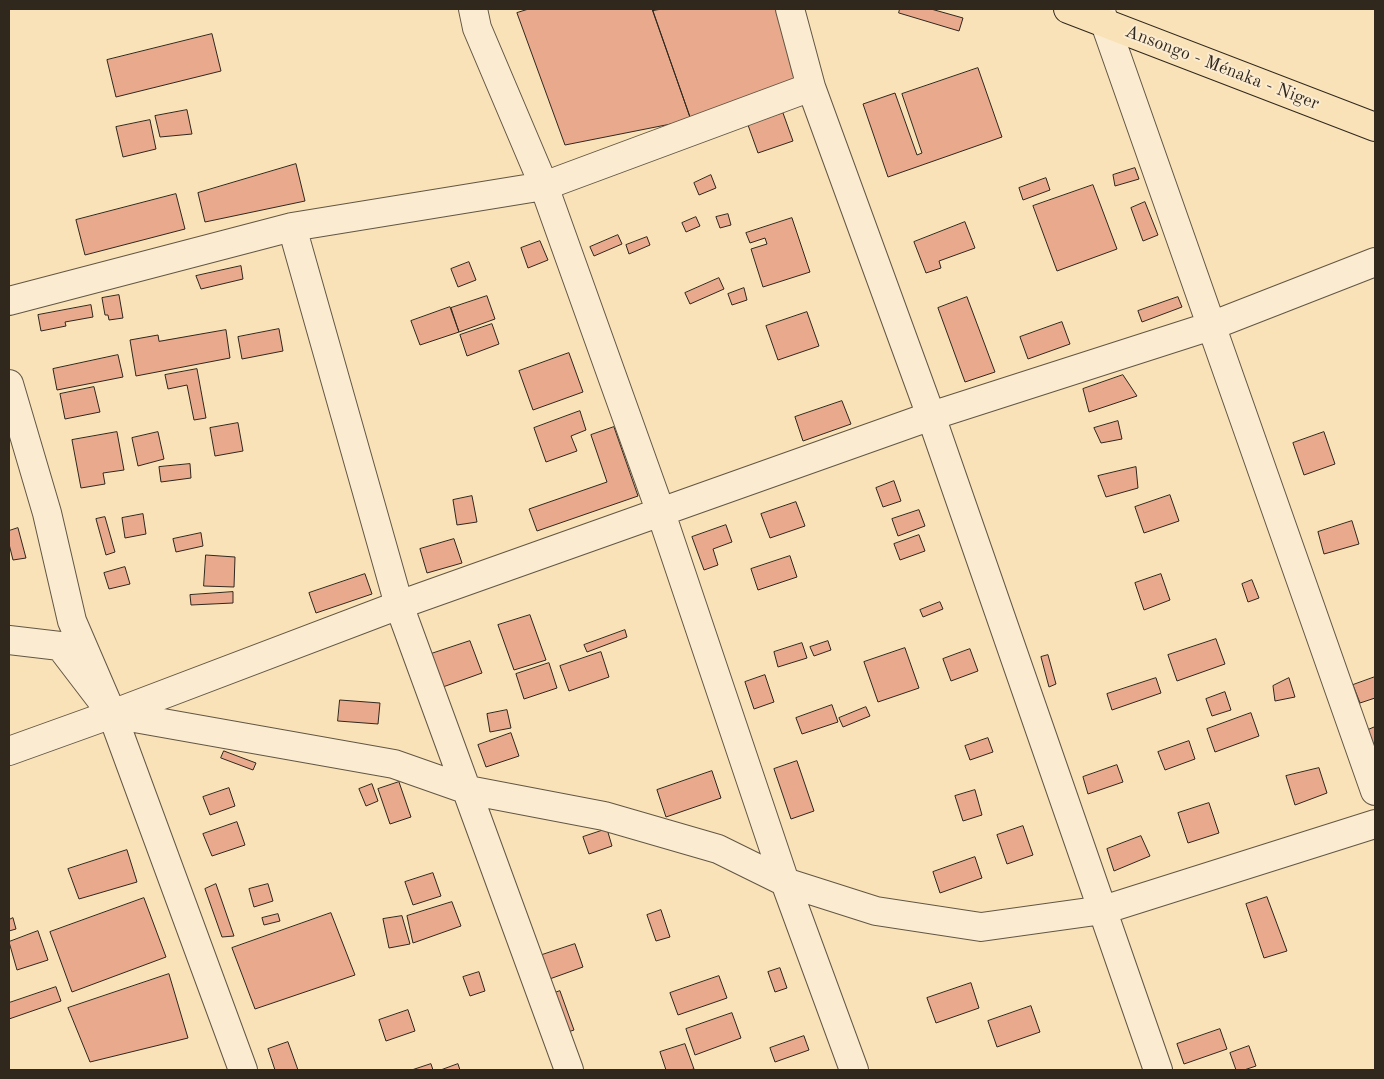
<!DOCTYPE html>
<html>
<head>
<meta charset="utf-8">
<style>
	body { margin:0 }
	#map { position:relative; width:1384px; height:1079px; overflow:hidden; background:#f9e2b8; font-family:"Old Standard TT",serif }
	canvas { display:block }
	.frame { position:absolute; inset:0; border:10px solid #30271d; pointer-events:none }
</style>
</head>
<body>
<div id="map">
<canvas width="1384" height="1079"></canvas>
<div class="frame"></div>
</div>
<script>
const ctx = document.querySelector('canvas').getContext('2d');
ctx.lineJoin = 'round';
function fill(path, color) { ctx.fillStyle = color; ctx.fill(path, 'evenodd'); }
function stroke(path, color, width, dash) { ctx.strokeStyle = color; ctx.lineWidth = width; ctx.lineCap = dash ? 'butt' : 'round'; ctx.setLineDash(dash || []); ctx.stroke(path); }
function label(font, color, halo, rows, align = 'center') {
  ctx.font = font + ' "Old Standard TT",serif'; ctx.lineWidth = 4; ctx.setLineDash([]); ctx.textBaseline = 'middle'; ctx.strokeStyle = halo; ctx.fillStyle = color; for (const [text, x, y, turn = 0] of rows) {
    ctx.save(); ctx.translate(x, y); ctx.rotate((+turn || 0) * Math.PI / 180); ctx.textAlign = isNaN(turn) ? turn : align; if (halo) ctx.strokeText(text, 0, 0); ctx.fillText(text, 0, 0); ctx.restore();
  }
}
const building = new Path2D(`
	M529,9H652L691,120L565,145L517,13Z
	M662,9H777L803,86L691,120L653,11Z
	M900,9H931L963,18L959,31L899,13Z
	M212,34L221,71L116,97L107,60Z
	M978,68L1002,137L888,177L863,104L895,93L917,155L922,153L902,94Z
	M187,110L192,134L160,137L155,116Z
	M783,113L793,141L758,153L748,125Z
	M150,120L156,149L123,157L116,127Z
	M296,164L305,201L205,222L198,193Z
	M1135,168L1139,179L1115,186L1113,175Z
	M711,175L716,188L699,195L694,183Z
	M1046,178L1050,190L1023,200L1019,188Z
	M1093,185L1117,249L1057,271L1033,206Z
	M176,194L185,229L85,255L76,220Z
	M1145,202L1158,235L1143,241L1131,208Z
	M728,214L731,225L720,228L716,217Z
	M696,217L700,226L686,232L682,223Z
	M792,218L810,272L763,287L751,249L767,244L765,238L750,243L746,233Z
	M965,222L975,248L939,261L941,268L926,273L914,242Z
	M618,235L622,244L594,256L590,247Z
	M647,237L650,245L629,254L626,245Z
	M540,241L548,260L528,268L521,248Z
	M469,262L476,280L458,287L451,269Z
	M241,266L243,279L201,289L196,276Z
	M719,278L724,289L690,304L685,293Z
	M744,288L747,300L732,305L728,294Z
	M119,295L123,318L109,320L108,315H105L102,298Z
	M487,296L495,319L459,332L451,308Z
	M967,297L995,372L965,382L938,308Z
	M1178,297L1182,307L1142,322L1138,311Z
	M91,305L93,317L65,322L66,326L41,331L38,315Z
	M450,307L459,332L420,345L411,321Z
	M807,312L819,346L778,360L766,326Z
	M1062,322L1070,344L1028,359L1020,337Z
	M492,324L499,344L467,356L460,335Z
	M279,329L283,351L242,359L238,337Z
	M226,330L230,358L136,376L130,340L158,335L159,341Z
	M569,353L583,392L533,410L519,371Z
	M118,355L123,377L57,390L53,369Z
	M197,369L206,418L194,420L187,385L168,389L165,375Z
	M1123,375L1137,396L1089,412L1083,389Z
	M94,387L100,412L65,419L60,394Z
	M842,401L851,424L803,441L795,417Z
	M580,411L586,430L571,436L577,451L546,462L534,428Z
	M1118,421L1122,439L1101,443L1094,428Z
	M238,423L243,451L215,456L210,428Z
	M614,427L638,496L537,531L529,509L607,482L591,435Z
	M117,432L124,470L103,473L105,484L81,488L72,440Z
	M158,432L164,459L138,466L132,438Z
	M1324,432L1335,464L1304,475L1293,443Z
	M190,464L191,478L161,482L159,467Z
	M1136,467L1138,488L1106,497L1098,476Z
	M894,481L901,501L883,507L876,488Z
	M1170,495L1179,521L1144,533L1135,507Z
	M472,496L477,522L457,525L453,500Z
	M796,502L805,526L770,538L761,514Z
	M919,510L925,526L898,536L892,519Z
	M143,514L146,534L125,538L122,518Z
	M105,517L115,552L106,555L96,519Z
	M1352,521L1359,544L1324,554L1318,532Z
	M726,525L732,542L713,549L718,565L704,570L692,537Z
	M18,528L26,558L13,560L9,544V531Z
	M201,533L203,546L176,552L173,539Z
	M919,535L925,551L900,560L894,544Z
	M454,539L462,563L427,573L420,549Z
	M206,555L235,557L234,587L204,586Z
	M790,556L797,577L758,590L751,569Z
	M125,567L130,584L109,589L104,573Z
	M365,574L372,594L316,613L309,593Z
	M1161,574L1170,600L1144,610L1135,583Z
	M1252,580L1259,598L1248,602L1242,584Z
	M233,592V603L191,605L190,595Z
	M940,602L943,609L923,617L920,610Z
	M530,615L546,660L514,670L498,625Z
	M625,630L627,637L587,652L584,645Z
	M1216,639L1225,664L1177,681L1168,655Z
	M470,641L482,673L440,688L428,655Z
	M828,641L831,650L814,656L810,647Z
	M802,643L807,658L778,667L774,652Z
	M905,648L919,688L878,702L864,662Z
	M970,649L978,671L951,681L943,659Z
	M601,652L609,677L569,691L560,666Z
	M1048,655L1056,684L1049,687L1041,657Z
	M549,663L557,688L524,699L516,674Z
	M765,675L774,702L754,709L745,682Z
	M1375,677V698L1360,703L1353,685Z
	M1156,678L1161,693L1112,710L1107,694Z
	M1289,678L1295,697L1275,701L1273,686Z
	M1225,692L1231,710L1212,716L1206,699Z
	M340,700L380,703L378,724L338,721Z
	M832,705L838,722L802,734L796,718Z
	M866,707L870,716L843,727L839,718Z
	M507,710L511,728L490,732L487,714Z
	M1251,713L1259,736L1215,752L1207,729Z
	M1375,727V749L1368,730Z
	M511,733L519,756L486,767L478,745Z
	M988,738L993,752L970,760L965,746Z
	M1189,741L1195,759L1165,770L1158,752Z
	M224,751L256,763L253,770L221,758Z
	M797,761L814,811L791,819L774,769Z
	M1117,765L1123,782L1088,794L1083,777Z
	M1319,768L1327,793L1295,805L1286,776Z
	M712,771L721,798L666,817L657,790Z
	M399,782L411,817L390,824L378,789Z
	M372,784L378,801L366,806L359,789Z
	M229,788L235,806L210,815L203,797Z
	M975,790L982,815L963,821L955,796Z
	M1209,803L1219,833L1188,843L1178,813Z
	M237,822L245,845L212,856L203,834Z
	M1023,826L1033,855L1007,864L997,835Z
	M607,829L612,846L589,854L583,837Z
	M1141,836L1150,856L1114,871L1107,849Z
	M127,850L137,882L79,899L68,869Z
	M975,857L982,878L940,893L933,872Z
	M433,873L441,896L413,905L405,882Z
	M216,884L234,936L222,937L205,889Z
	M268,884L273,901L254,907L249,889Z
	M1267,897L1287,951L1264,958L1246,904Z
	M144,898L166,957L72,992L50,932Z
	M452,902L461,926L413,943L407,916Z
	M661,910L670,937L656,941L647,915Z
	M331,913L355,975L255,1009L232,948Z
	M278,914L280,921L264,925L262,918Z
	M402,916L410,944L389,948L383,919Z
	M13,918L16,929L9,931V920Z
	M38,931L48,960L17,970L9,942Z
	M575,944L583,967L544,981L536,957Z
	M780,968L787,988L775,992L768,972Z
	M479,972L485,991L470,996L463,977Z
	M169,974L188,1038L90,1062L68,1008Z
	M719,976L727,998L678,1015L670,993Z
	M971,983L979,1008L936,1023L927,998Z
	M56,987L61,1001L9,1019V1003Z
	M560,991L574,1030L562,1034L549,995Z
	M1031,1006L1040,1032L997,1047L988,1021Z
	M408,1010L415,1031L386,1041L379,1020Z
	M732,1013L741,1038L695,1055L686,1029Z
	M1220,1029L1227,1049L1184,1064L1177,1044Z
	M804,1036L809,1050L775,1062L770,1048Z
	M288,1042L298,1070H275L268,1049Z
	M685,1044L694,1069L689,1070H666L660,1052Z
	M1249,1046L1256,1066L1244,1070H1236L1230,1053Z
	M431,1064L433,1070H412Z
	M458,1064L460,1070H441Z`);
const minor = new Path2D(`
	M473,9L477,28L544,186L661,513L785,882L854,1070
	M790,9L811,87L931,416L1158,1070
	M1100,9L1375,791
	M292,227L399,605L569,1070
	M9,301L292,227L544,186L811,87
	M9,384L47,513L72,621L112,714L243,1070
	M9,640L60,646L112,714L394,764L468,790L604,816L718,849L785,882L876,911L981,927L1103,910L1375,824
	M9,751L112,714L399,605L931,416L1211,326L1375,262`);
const major = new Path2D(`
	M1068,9L1375,127`);
const streetNames = [
	["Ansongo - Ménaka - Niger",1222,68,21]
];
fill(building, '#e8a98d');
stroke(building, '#30271d', 1);
stroke(minor, '#625644', 30);
stroke(major, '#30271d', 30);
stroke(minor, '#fbecd1', 28);
stroke(major, '#f9e2b8', 28);
label('18px', '#30271d', '#fbecd1', streetNames);
</script>
</body>
</html>
